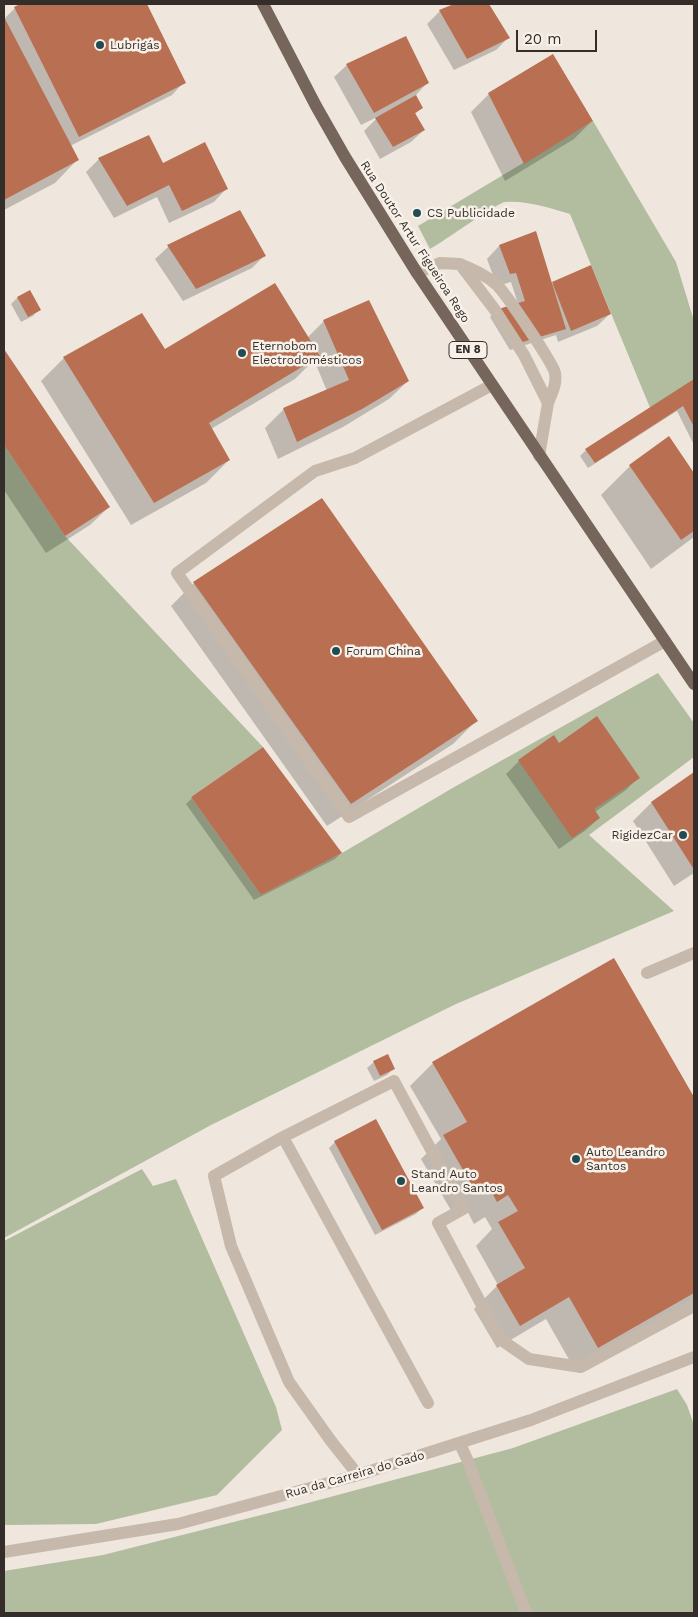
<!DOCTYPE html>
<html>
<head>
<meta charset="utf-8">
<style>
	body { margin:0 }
	#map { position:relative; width:698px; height:1617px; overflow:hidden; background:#efe7dd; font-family:"Work Sans",sans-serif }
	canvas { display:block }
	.frame { position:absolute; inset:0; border:5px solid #342d29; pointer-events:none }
	.scale { position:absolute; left:516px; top:30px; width:81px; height:22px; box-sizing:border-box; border:2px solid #342d29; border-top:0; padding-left:6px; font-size:15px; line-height:18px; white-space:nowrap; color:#342d29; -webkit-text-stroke:4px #f7f1e9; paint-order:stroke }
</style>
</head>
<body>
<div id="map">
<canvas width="698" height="1617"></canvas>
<div class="frame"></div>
<div class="scale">20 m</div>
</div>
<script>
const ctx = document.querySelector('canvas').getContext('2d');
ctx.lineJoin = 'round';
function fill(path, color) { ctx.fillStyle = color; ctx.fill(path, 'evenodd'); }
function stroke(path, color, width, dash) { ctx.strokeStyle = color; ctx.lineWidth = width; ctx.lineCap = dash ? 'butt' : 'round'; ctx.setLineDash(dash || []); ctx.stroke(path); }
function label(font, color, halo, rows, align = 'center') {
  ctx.font = font + ' "Work Sans",sans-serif'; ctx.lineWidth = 5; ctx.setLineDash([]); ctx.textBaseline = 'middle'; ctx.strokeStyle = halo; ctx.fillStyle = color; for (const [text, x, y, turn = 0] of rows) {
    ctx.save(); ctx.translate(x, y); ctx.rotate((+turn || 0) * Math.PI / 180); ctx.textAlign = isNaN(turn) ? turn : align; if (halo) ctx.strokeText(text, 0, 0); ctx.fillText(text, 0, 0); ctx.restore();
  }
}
const green = new Path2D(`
	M593,121L676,262L694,321V384L651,410L570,214C551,208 525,200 505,202C497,203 443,242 430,249L418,226Z
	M4,445L65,536L263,747L191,797L261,895L342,853L456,786L658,673L694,723V757L589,835L674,911L456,1004L211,1125L4,1238Z
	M142,1169L153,1186L176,1179L276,1407L282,1430L217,1495L96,1524L4,1525V1241Z
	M677,1389L687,1405L694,1425V1613H4V1571L103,1555L289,1508L513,1448Z`);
const shadow = new Path2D(`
	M23,4H145L184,82L172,95L70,146L77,160L55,183L4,210V19L15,8Z
	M457,4H487L508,38L496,50L454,70L427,24L440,11Z
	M347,65L427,83L415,96L421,108L415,114L424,130L411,142L380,159L364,131L379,116L361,125L334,77Z
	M489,94L592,121L574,139L505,181L471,112Z
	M148,136L163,164L226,189L214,202L169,223L157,197L114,218L86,172L99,159Z
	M240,211L265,255L252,268L183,301L155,259L168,247Z
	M499,246L550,285L591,267L610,314L597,326L558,342L556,335L510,350L490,317L496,311L518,304L511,282L497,286L487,259Z
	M30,292L39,309L33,316L21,322L11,304L17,298Z
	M324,321L408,381L389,399L343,427L278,459L265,428L284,409L327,391L314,360L295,379L211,429L229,460L206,483L131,525L41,381L64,358L307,338Z
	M4,352L109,507L90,525L46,553L4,490Z
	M694,381V445L677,411L588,468L580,456L586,450Z
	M669,438L694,475V537L651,569L601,495L630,466Z
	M194,583L476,721L453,744L327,826L171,606Z
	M553,737L559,745L638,778L626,790L595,812L599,818L586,830L559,849L506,774L519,761Z
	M694,774V873L674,886L633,821L651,803Z
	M192,798L341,853L335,859L254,900L186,804Z
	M614,959L694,1100V1301L575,1370L546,1319L497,1348L474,1309L498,1285L476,1246L492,1229L485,1217L474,1224L464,1205L452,1212L421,1159L441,1139L410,1086L433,1063Z
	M374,1062L393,1069L387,1075L374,1081L367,1068Z
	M335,1142L422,1208L416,1214L375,1235L329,1148Z`);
const building = new Path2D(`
	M20,4H147L186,83L79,137L14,7Z
	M454,4H489L510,38L467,59L439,10Z
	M4,17L79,160L4,200Z
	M406,36L429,83L374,113L346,64Z
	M553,54L593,121L524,164L488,93Z
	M416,95L423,108L415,113L425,130L393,147L375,118Z
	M149,135L163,163L205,142L228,189L182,211L169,185L127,206L98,158Z
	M240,210L266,256L196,289L167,245Z
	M536,231L566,329L516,344L495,310L525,301L516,273L510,274L499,245Z
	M591,265L611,314L571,331L552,282Z
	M275,283L320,356L209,423L230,460L154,503L63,357L142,313L165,349Z
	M30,290L41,310L28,317L17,297Z
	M369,300L409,381L362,409L297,442L283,408L349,380L323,320Z
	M4,349L110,507L65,536L4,445Z
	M694,379V427L683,406L595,463L585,449Z
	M669,436L694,473V531L681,540L629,465Z
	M322,498L478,721L351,804L193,582Z
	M597,716L640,778L594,809L600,818L572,838L518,760L554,735L559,743Z
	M263,747L342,853L261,895L191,797Z
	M694,772V868H693L651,802Z
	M614,958L694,1097V1293L598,1348L569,1297L520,1326L496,1285L525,1268L498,1222L518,1211L508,1195L497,1202L487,1184L475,1191L443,1135L467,1122L432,1062Z
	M388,1054L395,1069L380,1076L373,1061Z
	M376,1119L424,1208L382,1230L334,1141Z`);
const minor = new Path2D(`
	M460,264C474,270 486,275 497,285C506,294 553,363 555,373C557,384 552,393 548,403
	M417,273L440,263L460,264L495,310L524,355L548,403L539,456
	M492,385L355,458L315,471L177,573L349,817L665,641
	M647,973L694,953
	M283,1137L394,1081L463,1209L438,1223L500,1339L529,1359L581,1367L694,1306
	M460,1444L467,1459L526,1613
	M358,1475L331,1441L289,1382L231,1246L214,1176L283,1137L428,1403
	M4,1552L178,1524L358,1475L531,1420L694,1357`);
const major = new Path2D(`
	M263,4L316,106L345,157L417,273L694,684`);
const markers = [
	[100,45,5,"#224c51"],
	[417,213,5,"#224c51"],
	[242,353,5,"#224c51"],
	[336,651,5,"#224c51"],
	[683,835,5,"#224c51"],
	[576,1159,5,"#224c51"],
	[401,1181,5,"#224c51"]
];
const shields = [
	[468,350,38]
];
const shieldNames = [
	["EN 8",468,350]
];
const poiNames = [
	["Lubrigás",110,45],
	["CS Publicidade",427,213],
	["Eternobom",252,346],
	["Electrodomésticos",252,360],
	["Forum China",346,651],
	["RigidezCar",673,835,"right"],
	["Auto Leandro",586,1152],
	["Santos",586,1166],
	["Stand Auto",411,1174],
	["Leandro Santos",411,1188]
];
const streetNames = [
	["Rua Doutor Artur Figueiroa Rego",415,242,57],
	["Rua da Carreira do Gado",355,1475,-16]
];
fill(green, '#b1bd9e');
fill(shadow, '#0003');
fill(building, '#b96f51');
stroke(minor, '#c6b8aa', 12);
stroke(major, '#75655b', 12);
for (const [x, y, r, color] of markers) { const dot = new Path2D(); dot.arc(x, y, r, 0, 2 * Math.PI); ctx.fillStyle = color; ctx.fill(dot); stroke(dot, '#f7f1e9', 2); }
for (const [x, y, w] of shields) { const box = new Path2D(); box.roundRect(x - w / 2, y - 8.5, w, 17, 4); ctx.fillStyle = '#f7f1e9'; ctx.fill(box); stroke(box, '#342d29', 1); }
label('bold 11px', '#342d29', null, shieldNames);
label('12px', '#342d29', '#f7f1e9', poiNames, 'left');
label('12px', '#342d29', '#f7f1e9', streetNames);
</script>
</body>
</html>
